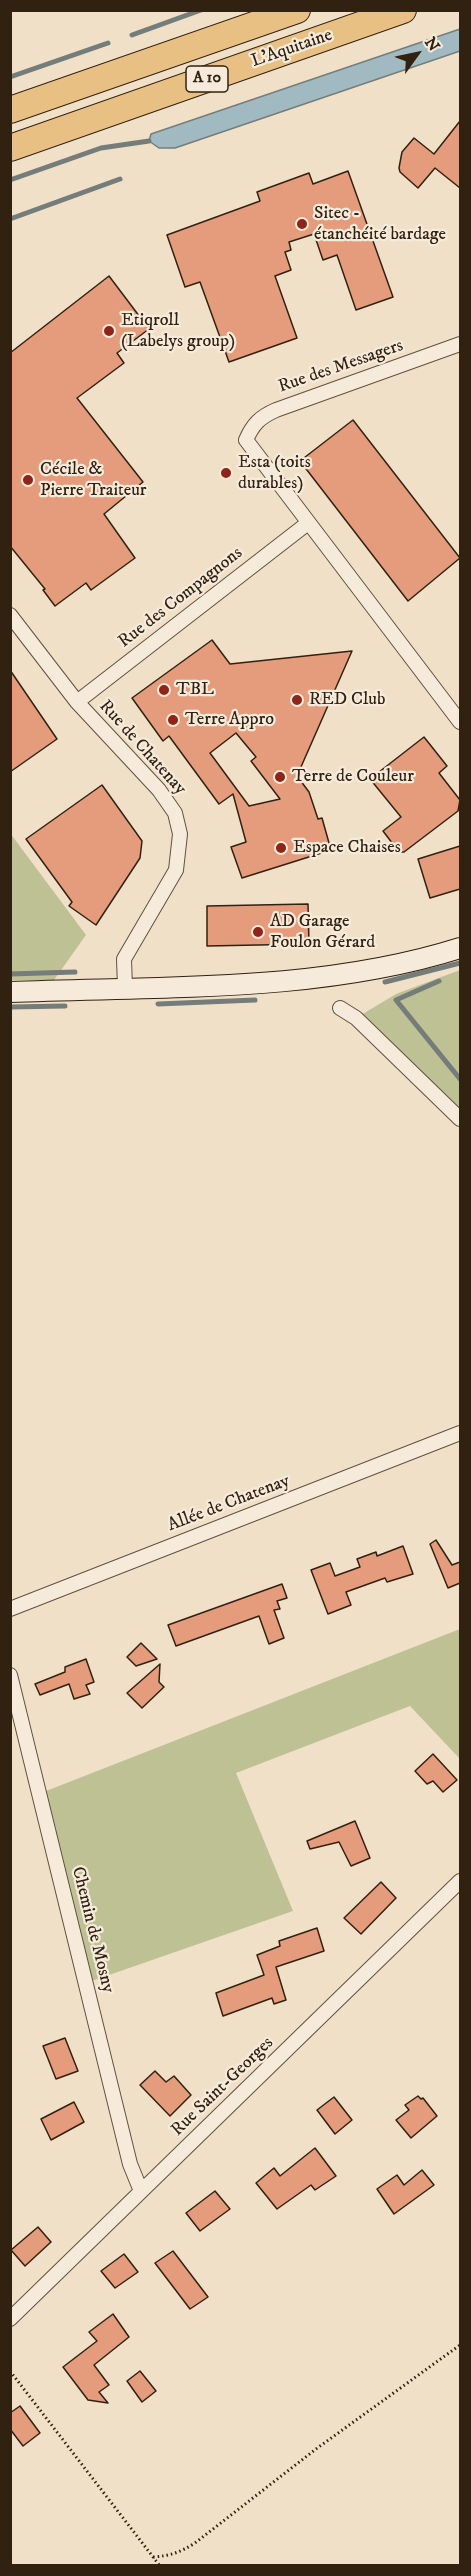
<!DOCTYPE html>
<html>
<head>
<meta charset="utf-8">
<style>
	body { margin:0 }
	#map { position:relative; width:471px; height:2576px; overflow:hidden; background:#f1e0c8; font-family:"IM FELL DW Pica",serif }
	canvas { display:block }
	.frame { position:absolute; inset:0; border:12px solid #312110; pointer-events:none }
	.north { position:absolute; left:387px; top:24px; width:60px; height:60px; -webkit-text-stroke:4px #f6ebdb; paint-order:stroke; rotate:57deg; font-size:16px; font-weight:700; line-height:24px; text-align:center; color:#312110 }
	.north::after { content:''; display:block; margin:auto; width:21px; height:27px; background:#312110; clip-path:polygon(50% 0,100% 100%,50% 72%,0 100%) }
</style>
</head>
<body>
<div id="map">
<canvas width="471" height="2576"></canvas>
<div class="frame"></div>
<div class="north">N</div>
</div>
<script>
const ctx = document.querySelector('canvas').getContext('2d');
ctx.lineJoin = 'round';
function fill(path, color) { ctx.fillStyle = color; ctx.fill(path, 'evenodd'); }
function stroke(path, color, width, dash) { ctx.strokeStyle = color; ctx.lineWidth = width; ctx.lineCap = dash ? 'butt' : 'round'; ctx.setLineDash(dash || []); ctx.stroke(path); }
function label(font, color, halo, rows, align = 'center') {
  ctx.font = font + ' "IM FELL DW Pica",serif'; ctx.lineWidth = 4.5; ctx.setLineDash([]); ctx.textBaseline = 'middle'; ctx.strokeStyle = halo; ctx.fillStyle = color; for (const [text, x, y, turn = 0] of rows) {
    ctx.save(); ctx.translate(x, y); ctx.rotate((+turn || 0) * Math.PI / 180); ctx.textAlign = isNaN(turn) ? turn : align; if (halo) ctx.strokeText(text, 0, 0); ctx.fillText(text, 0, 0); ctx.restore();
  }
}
const green = new Path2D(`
	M10,833L86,935L54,980H11Z
	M460,970V1119L356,1018L396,994Z
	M460,1629V1759L410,1706L236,1773L293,1911L86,1983L41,1793Z`);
const water = new Path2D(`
	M460,29V51L175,148H159L149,141L151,134Z`);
const stream = new Path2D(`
	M132,35L201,10
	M10,77L108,43
	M10,180L101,148L149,141
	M10,219L120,179
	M10,974L75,972
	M439,981L396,1000L460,1079
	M385,982L460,963
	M158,1004L255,1000
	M10,1007L65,1006`);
const building = new Path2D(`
	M460,121V188L435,168L418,188L400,172L399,168L402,152L414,138L434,154Z
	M348,171L393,297L356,310L337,255L323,260L314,234L289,242L291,250L285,252L291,270L275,276L297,338L229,362L200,282L185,287L167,235L260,201L257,192L309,173L313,184Z
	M109,276L149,329L117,353L124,363L77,398L143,482L104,514L135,558L91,590L86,583L55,606L43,590L45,589L10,546V353Z
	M353,420L460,558L408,601L300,461Z
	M212,640L230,664L352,651L297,776L309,792L318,819L322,818L331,850L242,878L231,847L246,842L233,794L219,804L169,736L163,741L132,698ZM236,733L256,757L251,761L280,799L249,806L210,753Z
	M10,670L57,739L10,772Z
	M424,737L447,766L439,773L460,800L458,811L404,852H399L383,831L401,817L370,779Z
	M102,785L142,841L140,858L96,925L69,906L72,902L26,839Z
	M460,846V889L430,898L418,859Z
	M308,904L309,944L207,946V906Z
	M436,1540L452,1565L460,1562V1583L448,1588L430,1544Z
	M403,1546L413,1574L387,1582L385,1578L346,1592L351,1605L328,1614L311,1570L330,1563L335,1576L360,1567L357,1559L376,1552L377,1556Z
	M282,1584L287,1598L277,1601L280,1609L274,1610L284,1638L269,1644L259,1616L176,1646L168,1625Z
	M141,1643L157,1659L136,1666L127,1657Z
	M86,1659L94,1682L86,1685L90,1694L74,1699L69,1684L40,1695L35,1684L65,1672V1667Z
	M160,1664L159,1682L164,1687L142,1708L127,1693Z
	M433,1754L457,1780L443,1792L433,1781L427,1784L415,1771Z
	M355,1821L370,1858L351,1866L339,1842L310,1849L307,1841Z
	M381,1882L396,1898L361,1934L344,1918Z
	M317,1928L324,1951L276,1967L286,2000L274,2004L272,1998L223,2016L216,1993L264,1975L257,1955L280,1946L279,1941Z
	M65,2038L78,2071L56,2079L43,2046Z
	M155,2071L166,2082L174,2076L191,2095L170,2116L140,2085Z
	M418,2096L421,2099L423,2098L437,2116L411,2138L396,2120L409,2110L405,2105Z
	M334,2097L352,2120L335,2134L317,2110Z
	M74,2102L84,2122L51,2140L41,2119Z
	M315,2148L336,2176L315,2190L311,2185L277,2209L256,2183L274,2168L280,2176Z
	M422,2170L434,2185L394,2214L377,2189L397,2175L404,2185Z
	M215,2191L230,2209L200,2231L186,2213Z
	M38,2227L51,2242L25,2266L11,2250Z
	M173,2251L208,2297L190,2309L155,2263Z
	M124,2254L138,2272L115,2288L101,2271Z
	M113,2314L129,2337L94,2365L109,2385L99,2392L108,2403L88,2400L63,2367L97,2341L89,2332Z
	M140,2371L156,2391L142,2402L127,2381Z
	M20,2406L40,2433L23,2446L10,2429V2413Z`);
const path = new Path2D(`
	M10,2371L160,2566
	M153,2557C170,2556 181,2552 195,2543L316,2449L460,2345`);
const street = new Path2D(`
	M460,344L276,410C260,417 253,424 246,440L460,722
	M10,615L77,702L159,790L175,813L180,834L176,870L124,959L125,987
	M77,702L308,523
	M340,1008L356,1018L460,1119
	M10,1609L460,1433
	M10,1675L130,2164L141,2191
	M10,2319L460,1881`);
const secondary = new Path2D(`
	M10,992C159,986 318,993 460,948`);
const highway = new Path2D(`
	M10,110L297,10
	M10,148L403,10`);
const markers = [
	[302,224,6,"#8f2418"],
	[109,331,6,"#8f2418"],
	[226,473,6,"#8f2418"],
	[28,480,6,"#8f2418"],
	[164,690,6,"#8f2418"],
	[297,700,6,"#8f2418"],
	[173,720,6,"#8f2418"],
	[280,777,6,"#8f2418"],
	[281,848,6,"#8f2418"],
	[258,932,6,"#8f2418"]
];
const shields = [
	[207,79,42]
];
const shieldNames = [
	["A 10",207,79]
];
const streetNames = [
	["L'Aquitaine",292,49,-19],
	["Rue des Messagers",341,367,-19],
	["Rue des Compagnons",181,598,-38],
	["Rue de Chatenay",142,748,48],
	["Allée de Chatenay",229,1504,-21],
	["Chemin de Mosny",92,1930,76],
	["Rue Saint-Georges",223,2087,-44]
];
const poiNames = [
	["Sitec -",314,214],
	["étanchéité bardage",314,235],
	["Etiqroll",121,321],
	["(Labelys group)",121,342],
	["Esta (toits",238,463],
	["durables)",238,484],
	["Cécile &",40,470],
	["Pierre Traiteur",40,491],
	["TBL",176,690],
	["RED Club",309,700],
	["Terre Appro",185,720],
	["Terre de Couleur",292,777],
	["Espace Chaises",293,848],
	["AD Garage",270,922],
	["Foulon Gérard",270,943]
];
fill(green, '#bdc194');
fill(water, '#a1bac1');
stroke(water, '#747d7a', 1.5);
stroke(stream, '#747d7a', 5);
fill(building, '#e49c7d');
stroke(building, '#312110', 1.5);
stroke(street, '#61513e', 16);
stroke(secondary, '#312110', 22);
stroke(highway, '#312110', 28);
stroke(path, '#312110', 3, [1.5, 3]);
stroke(street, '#f6ebdb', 14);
stroke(secondary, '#f6ebdb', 20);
stroke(highway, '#e8c084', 26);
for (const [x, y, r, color] of markers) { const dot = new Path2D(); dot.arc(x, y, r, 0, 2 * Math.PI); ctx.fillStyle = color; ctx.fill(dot); stroke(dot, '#f6ebdb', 2); }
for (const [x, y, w] of shields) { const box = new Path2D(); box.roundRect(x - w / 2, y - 13, w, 26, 4.5); ctx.fillStyle = '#f6ebdb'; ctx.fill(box); stroke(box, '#312110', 1.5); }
label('bold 16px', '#312110', null, shieldNames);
label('18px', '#312110', '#f6ebdb', streetNames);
label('18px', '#312110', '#f6ebdb', poiNames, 'left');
</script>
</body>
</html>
